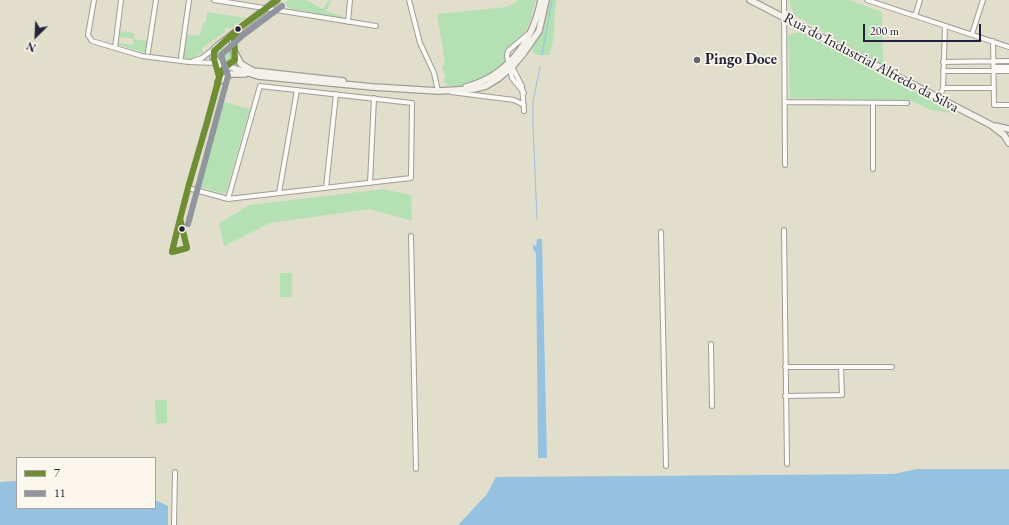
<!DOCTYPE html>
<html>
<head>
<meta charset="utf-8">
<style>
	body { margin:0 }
	#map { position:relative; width:1009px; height:525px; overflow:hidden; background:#e2decc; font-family:"EB Garamond",serif }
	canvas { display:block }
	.legend { position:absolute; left:16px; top:457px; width:140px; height:52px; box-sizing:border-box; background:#fbf7ec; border:1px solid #a4a2a5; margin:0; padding:5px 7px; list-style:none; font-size:12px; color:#22223b }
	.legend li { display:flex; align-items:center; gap:8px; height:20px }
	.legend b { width:20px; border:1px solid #a4a2a5 }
	.north { position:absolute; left:16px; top:16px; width:40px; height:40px; -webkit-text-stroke:3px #fbf7ec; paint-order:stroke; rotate:204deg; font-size:11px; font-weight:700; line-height:16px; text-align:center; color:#22223b }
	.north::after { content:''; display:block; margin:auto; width:14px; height:18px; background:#22223b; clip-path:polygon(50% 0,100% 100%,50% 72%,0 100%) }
	.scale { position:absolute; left:863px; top:24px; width:118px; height:18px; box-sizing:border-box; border:2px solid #22223b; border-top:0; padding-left:5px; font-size:12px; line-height:14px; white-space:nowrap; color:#22223b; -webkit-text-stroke:3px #fbf7ec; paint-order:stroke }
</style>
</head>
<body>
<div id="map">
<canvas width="1009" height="525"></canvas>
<ul class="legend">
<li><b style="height:5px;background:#6e8e31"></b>7</li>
<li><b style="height:5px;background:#91969e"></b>11</li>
</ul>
<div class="north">N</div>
<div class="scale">200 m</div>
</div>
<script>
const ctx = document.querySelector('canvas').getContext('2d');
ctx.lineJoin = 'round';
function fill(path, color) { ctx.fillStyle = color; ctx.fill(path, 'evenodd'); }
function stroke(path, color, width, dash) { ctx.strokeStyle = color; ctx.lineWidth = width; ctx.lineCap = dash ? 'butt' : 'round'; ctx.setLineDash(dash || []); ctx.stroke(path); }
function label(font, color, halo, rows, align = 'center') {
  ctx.font = font + ' "EB Garamond",serif'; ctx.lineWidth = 3.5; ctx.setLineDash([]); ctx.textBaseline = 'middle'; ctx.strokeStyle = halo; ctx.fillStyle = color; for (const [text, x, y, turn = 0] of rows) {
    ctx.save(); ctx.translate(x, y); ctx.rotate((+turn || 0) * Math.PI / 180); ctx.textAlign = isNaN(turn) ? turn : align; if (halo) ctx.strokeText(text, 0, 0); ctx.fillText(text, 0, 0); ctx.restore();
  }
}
const green = new Path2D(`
	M288,0H307L323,9L328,1L332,0L326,11L342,16V18L291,9L284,3Z
	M519,0H536C532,10 532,21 526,30C519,43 502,45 505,62C490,73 468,91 447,85L443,79L446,78L442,67L445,63L437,14L507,7Z
	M547,0H556C554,14 555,45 549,55H536L532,51V48L541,31Z
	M789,0H849L882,12L883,66L794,15Z
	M207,12L246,18L235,25L232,29L228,27L224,30L225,32L202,48L203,52L192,59L183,58L186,35L199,36L204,22H206Z
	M120,31L134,33V39L148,41L146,53L118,45V43L133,45L134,39L119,37Z
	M802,32L955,112L952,113L930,110L912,101L790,98L788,36L790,34Z
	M216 55a8 8 0 1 1 16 0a8 8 0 1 1-16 0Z
	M220,101L250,109L226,192L224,194L197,186Z
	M383,189L411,195L412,221L370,209L270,223L224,246L219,223L250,205Z
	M280,273H292V297H280Z
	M155,400H167V423L156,424Z`);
const water = new Path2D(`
	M537,239H542V242L547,458H538L536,253L533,249V244L536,247Z
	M917,469H1009V525H458L487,494L496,477L894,474Z
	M17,481V508H155V500L168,506V525H0V482Z`);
const stream = new Path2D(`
	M542,55L552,0
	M537,219L533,126V101L540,67`);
const street = new Path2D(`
	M94,0L88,35L92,41L142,56L189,62L216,63
	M214,0L376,26
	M409,0L420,43L434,73L438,91H440
	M784,0L785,165
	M867,0L1009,47
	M915,16L920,0
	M348,22L350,0
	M972,34L983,0
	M993,41L994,105H1009
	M115,48L121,0
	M148,52L156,0
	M181,57L189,0
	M193,61L202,58L215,48
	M943,62L1009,61
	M512,67L522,86L524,111
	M994,67H1009
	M943,71H1009
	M943,88H994
	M451,92L514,100L524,105
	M524,93L512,78L507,56L508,51L528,34
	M939,99L943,88L945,26
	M785,102L907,103
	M873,169V103
	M370,183L374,98
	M188,188L228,199L411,178L412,103L260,86L228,199
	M326,188L336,94
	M279,193L297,90
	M180,218L187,248L172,252C177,227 185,203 191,178L218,82L220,75L226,66
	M784,230L787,464
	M661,232L666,466
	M411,236L416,469
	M711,344L712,406
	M785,367H892
	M785,396L842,395L841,367
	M174,525L175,472`);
const secondary = new Path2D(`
	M750,0L991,125L1004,135L1009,143
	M238,29L233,40L235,60L227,66L220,65L213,57L215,48L277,0
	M235,53L241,64L253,71L343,81
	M227,66L258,76L373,87L438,91L474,89L486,86L499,78L512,67L523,54L539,31L546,0
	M218,82L231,74H245
	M466,87C508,76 533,41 541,0
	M995,126L1009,129`);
const bus1 = new Path2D(`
	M238,29L277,0
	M207,123L219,77L214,59V51L238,29
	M207,123L221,72L224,68L235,60L234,40L238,29
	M189,184L207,123
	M189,184L207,123
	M180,219L187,248L172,252Z
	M180,219L189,184
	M180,219L189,184`);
const bus2 = new Path2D(`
	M188,224L228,76L221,55L243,35L282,6`);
const markers = [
	[238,29,3.5,"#22223b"],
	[697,60,4,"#65646e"],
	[182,229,3.5,"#22223b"]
];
const poiNames = [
	["Pingo Doce",705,60]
];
const streetNames = [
	["Rua do Industrial Alfredo da Silva",871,63,28]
];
fill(green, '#b4e0b4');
fill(water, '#94c2e0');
stroke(stream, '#94c2e0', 1);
stroke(street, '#9f9d96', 6);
stroke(secondary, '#9f9d96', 8);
stroke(street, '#fbfaf7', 4);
stroke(secondary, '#f4f1ea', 5.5);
stroke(bus1, '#6e8e31', 6);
stroke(bus2, '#91969e', 6);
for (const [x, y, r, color] of markers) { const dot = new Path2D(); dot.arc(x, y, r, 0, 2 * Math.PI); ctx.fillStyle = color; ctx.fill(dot); stroke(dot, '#fbf7ec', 1.5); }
label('bold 15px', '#22223b', '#fbf7ec', poiNames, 'left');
label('15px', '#22223b', '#fbf7ec', streetNames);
</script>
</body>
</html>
